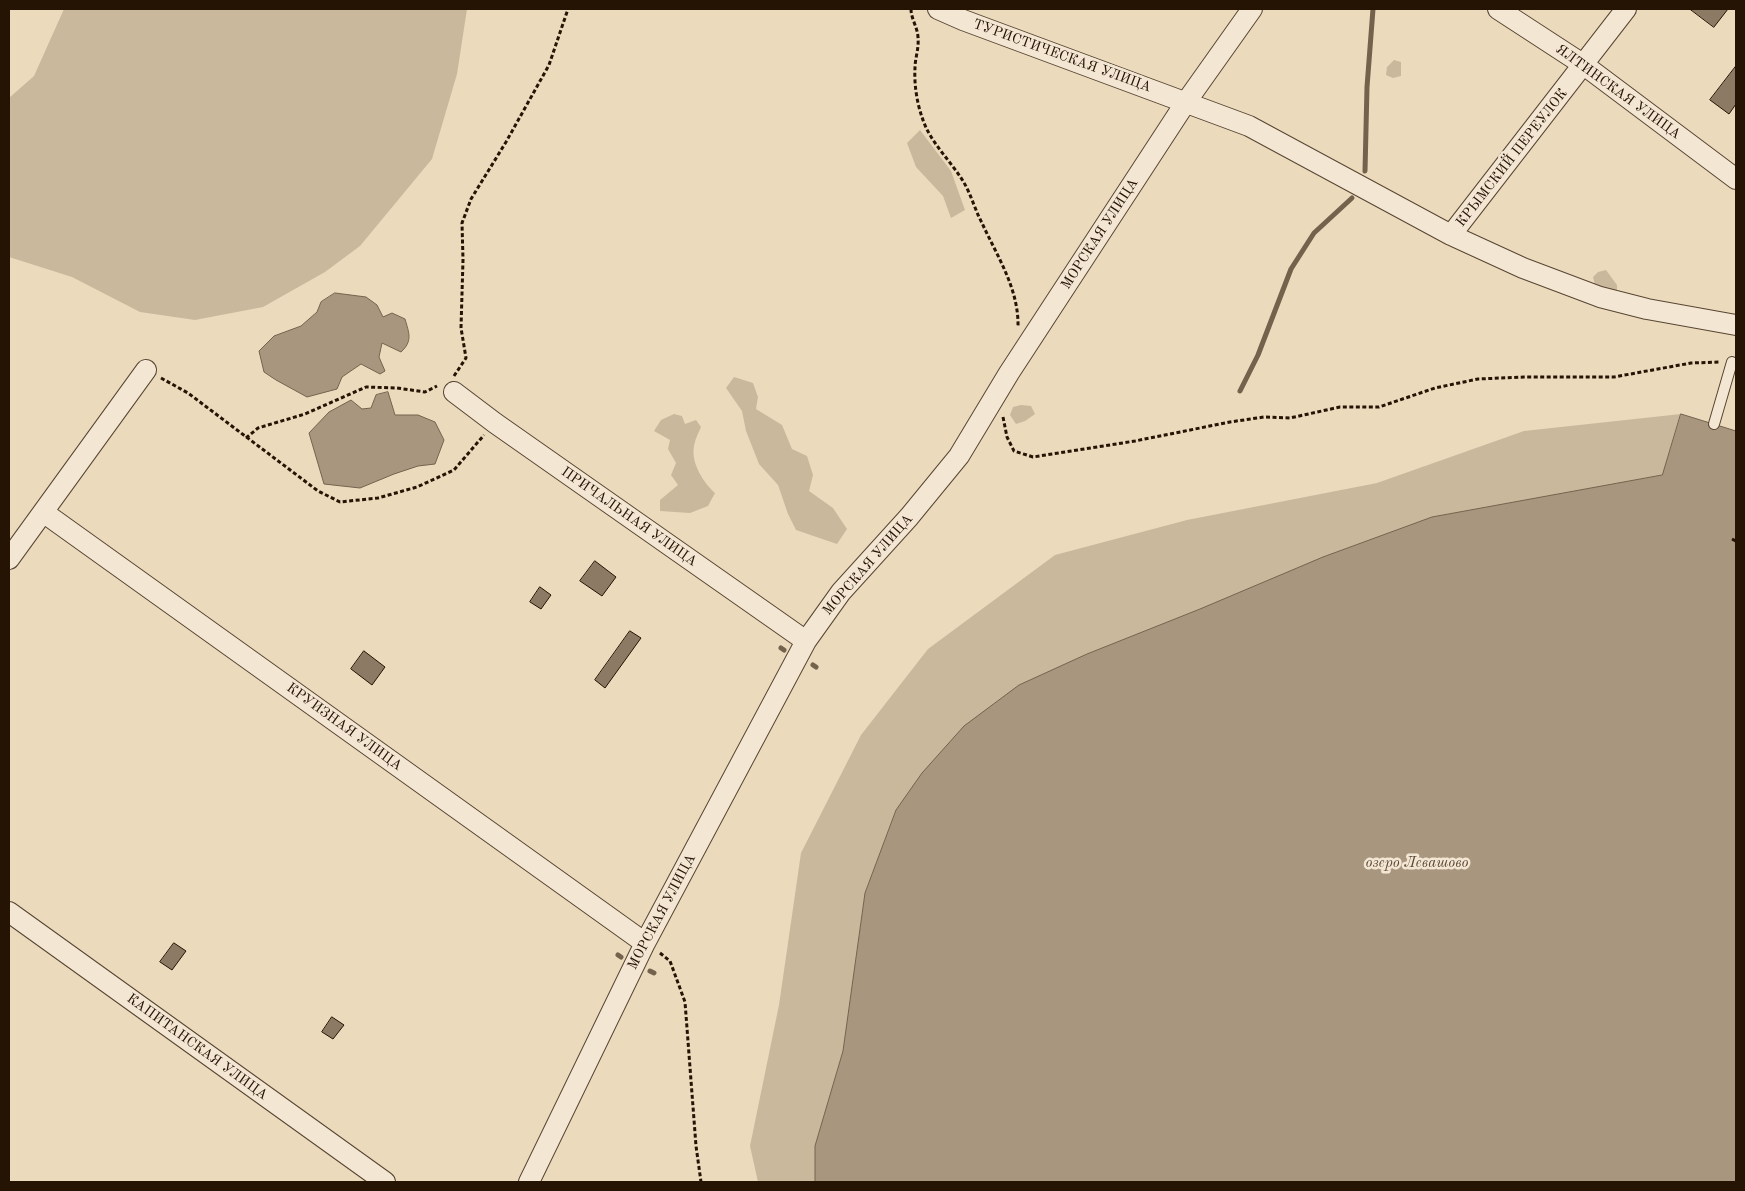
<!DOCTYPE html>
<html>
<head>
<meta charset="utf-8">
<style>
	body { margin:0 }
	#map { position:relative; width:1745px; height:1191px; overflow:hidden; background:#ecdabd; font-family:"Old Standard TT",serif }
	canvas { display:block }
	.frame { position:absolute; inset:0; border:10px solid #251303; pointer-events:none }
</style>
</head>
<body>
<div id="map">
<canvas width="1745" height="1191"></canvas>
<div class="frame"></div>
</div>
<script>
const ctx = document.querySelector('canvas').getContext('2d');
ctx.lineJoin = 'round';
function fill(path, color) { ctx.fillStyle = color; ctx.fill(path, 'evenodd'); }
function stroke(path, color, width, dash) { ctx.strokeStyle = color; ctx.lineWidth = width; ctx.lineCap = dash ? 'butt' : 'round'; ctx.setLineDash(dash || []); ctx.stroke(path); }
function label(font, color, halo, rows, align = 'center') {
  ctx.font = font + ' "Old Standard TT",serif'; ctx.lineWidth = 5; ctx.setLineDash([]); ctx.textBaseline = 'middle'; ctx.strokeStyle = halo; ctx.fillStyle = color; for (const [text, x, y, turn = 0] of rows) {
    ctx.save(); ctx.translate(x, y); ctx.rotate((+turn || 0) * Math.PI / 180); ctx.textAlign = isNaN(turn) ? turn : align; if (halo) ctx.strokeText(text, 0, 0); ctx.fillText(text, 0, 0); ctx.restore();
  }
}
const green = new Path2D(`
	M64,9H467L457,74L432,159L360,246L325,272L263,307L195,320L140,312L72,277L9,257V98L34,76Z
	M1394,60L1401,62V76L1393,78L1386,75L1387,67Z
	M920,130L951,171L965,210L951,218L943,196L916,167L907,143Z
	M1606,270L1617,285V291H1610L1595,285L1593,277L1598,272Z
	M734,377L753,383L758,397L756,409L782,425L792,449L807,456L813,475L809,491L833,508L847,529L837,544L796,530L788,514L778,485L759,464L746,431L742,411L726,388Z
	M1021,405L1031,406L1035,414L1025,421L1016,424L1010,415L1013,407Z
	M674,414L682,416L685,424L696,420L701,427C699,432 696,437 695,442C689,460 702,481 715,493L708,506L690,513L660,511V500L678,485L671,475L676,463L668,449L670,440L654,431L661,420Z
	M1681,414L1662,475L1432,517L1323,557L1200,609L1087,654L1019,685L896,810L865,893L843,1051L815,1146V1182H758L750,1146L779,1005L801,853L861,735L928,649L1055,555L1187,520L1377,483L1524,431Z`);
const water = new Path2D(`
	M335,293L366,297L377,305L383,317L392,313L405,319C409,333 413,341 401,352L382,343L379,357L385,371L380,374L361,364L342,377L337,389L307,397L276,380L264,372L259,351L274,336L301,326L317,312L321,302Z
	M388,392L395,415H418L435,422L444,440L435,464L418,466L394,474L360,488L324,484L309,433L329,412L351,400L362,409L371,408L376,395Z
	M1681,414L1736,431V1182H815V1146L843,1051L865,893L896,810L922,773L964,726L1019,685L1087,654L1200,609L1323,557L1432,517L1662,475Z`);
const stream = new Path2D(`
	M1365,171L1367,87L1373,9
	M1240,391L1258,355L1291,269L1314,233L1352,198
	M781,648L784,650
	M813,665L816,667
	M618,955L621,957
	M650,971L654,973`);
const building = new Path2D(`
	M1690,9H1728L1714,27Z
	M1736,66V104L1729,114L1710,100Z
	M595,561L616,577L602,596L580,581Z
	M540,587L551,595L541,609L530,602Z
	M630,631L641,638L605,688L595,680Z
	M364,651L385,667L372,685L351,669Z
	M174,943L186,951L172,970L160,962Z
	M332,1017L344,1025L333,1039L322,1032Z`);
const path = new Path2D(`
	M911,9C911,19 918,28 918,38C919,49 915,58 915,68C914,84 917,103 922,117C929,141 950,160 963,181C971,194 975,210 982,223C997,256 1019,289 1018,327
	M454,376L466,358L461,328L463,260L462,223L471,199L506,142L549,65L568,9
	M161,378L188,393L318,491L340,502L378,498L417,487L454,470L484,435
	M1003,417L1007,437L1014,451L1033,457L1135,441L1230,422L1264,417L1290,418L1340,407H1379L1435,388L1478,379L1524,377H1614L1691,363L1720,362
	M246,438L258,428L305,414L366,387L397,388L425,392L437,386
	M1732,539L1736,541
	M660,953L670,961L685,1002L696,1146L701,1182`);
const lane = new Path2D(`
	M1714,424L1732,362`);
const street = new Path2D(`
	M938,9L963,20L1249,126L1451,235L1523,268L1600,297L1647,309L1736,325
	M1498,9L1584,65L1736,179
	M1451,235L1626,9
	M454,392L495,423L806,641
	M43,512L645,943
	M9,559L146,370
	M9,912L385,1182
	M529,1182L645,943L806,641L841,592L909,517L959,456L1009,373L1186,102L1252,9`);
const streetNames = [
	["ТУРИСТИЧЕСКАЯ УЛИЦА",1062,56,20],
	["ЯЛТИНСКАЯ УЛИЦА",1618,92,36],
	["КРЫМСКИЙ ПЕРЕУЛОК",1512,158,-52],
	["МОРСКАЯ УЛИЦА",1100,234,-57],
	["ПРИЧАЛЬНАЯ УЛИЦА",629,517,35],
	["МОРСКАЯ УЛИЦА",868,565,-49],
	["КРУИЗНАЯ УЛИЦА",344,727,36],
	["МОРСКАЯ УЛИЦА",662,912,-62],
	["КАПИТАНСКАЯ УЛИЦА",197,1047,36]
];
const waterNames = [
	["озеро Левашово",1417,863]
];
fill(green, '#cab89d');
fill(water, '#a8967e');
stroke(water, '#74624d', 1);
stroke(stream, '#74624d', 5);
fill(building, '#8c7a64');
stroke(building, '#251303', 1);
stroke(lane, '#574532', 12);
stroke(street, '#574532', 22);
stroke(path, '#251303', 3, [4, 2.5]);
stroke(lane, '#f3e7d4', 10);
stroke(street, '#f3e7d4', 20);
label('14px', '#251303', '#f3e7d4', streetNames);
label('italic 15px', '#594734', '#f3e7d4', waterNames);
</script>
</body>
</html>
